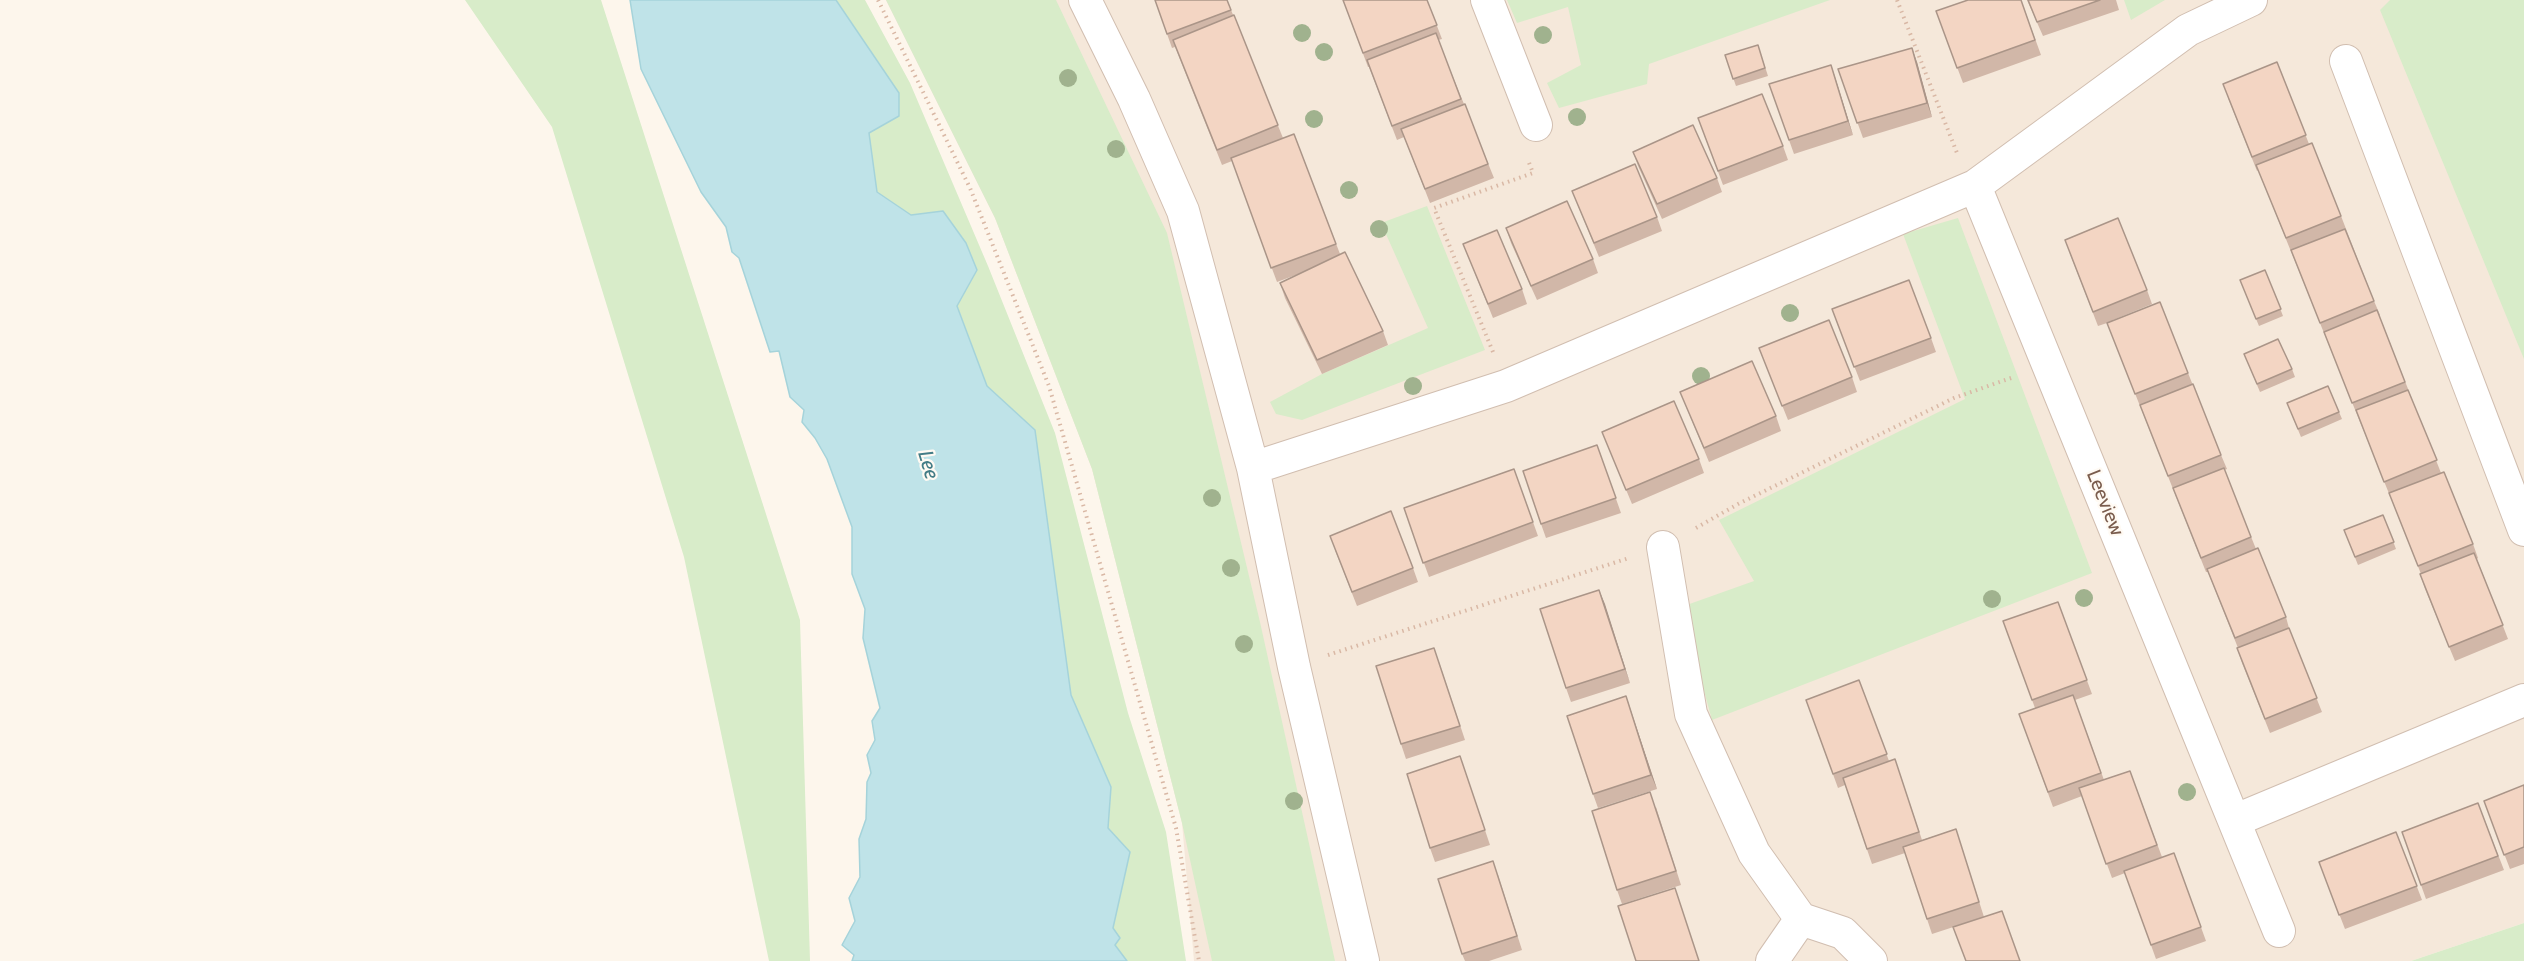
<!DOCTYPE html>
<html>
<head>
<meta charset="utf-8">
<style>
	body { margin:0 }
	canvas { display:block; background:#fdf6ec }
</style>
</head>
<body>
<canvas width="2524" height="961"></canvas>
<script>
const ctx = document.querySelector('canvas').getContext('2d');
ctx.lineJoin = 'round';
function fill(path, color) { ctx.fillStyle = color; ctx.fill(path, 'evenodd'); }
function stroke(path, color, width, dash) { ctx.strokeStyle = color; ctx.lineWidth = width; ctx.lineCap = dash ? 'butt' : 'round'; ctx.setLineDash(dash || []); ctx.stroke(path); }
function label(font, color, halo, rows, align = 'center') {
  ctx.font = font + ' Cabin,sans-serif'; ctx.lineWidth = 4.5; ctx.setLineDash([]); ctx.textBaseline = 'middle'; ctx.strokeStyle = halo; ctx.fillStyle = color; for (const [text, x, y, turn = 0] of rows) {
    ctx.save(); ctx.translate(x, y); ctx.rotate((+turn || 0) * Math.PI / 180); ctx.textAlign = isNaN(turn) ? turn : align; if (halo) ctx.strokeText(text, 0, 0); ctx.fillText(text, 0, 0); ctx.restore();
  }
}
const residential = new Path2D(`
	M886,0H2524V923L2411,961H1194L1182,823L1092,469L995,218Z`);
const green = new Path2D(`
	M465,0H601L800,620L810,961H769L684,557L552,127Z
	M836,0H865L910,83L988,266L1055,433L1128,713L1166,832L1186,961H1127L1115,945L1113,928L1130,852L1108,828L1111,787L1071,695L1035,430L987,386L957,305L977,270L966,243L943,211L911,215L877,192L869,133L899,116V93Z
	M886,0H1056L1167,233L1260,622L1335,961H1212L1182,823L1092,469L995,218Z
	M1507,0H1830L1649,64L1647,84L1559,108L1547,83L1581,65L1568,7L1517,23Z
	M2124,0H2165L2131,20Z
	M2390,0H2524V359L2380,10Z
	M1427,206L1485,350L1302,420L1276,414L1270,402L1322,374L1428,328L1381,223Z
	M1958,218L2092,573L1712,720L1681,607L1754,581L1719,520L1965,399L1903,234Z
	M2524,923V961H2411Z`);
const water = new Path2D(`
	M630,0H836L899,93V116L869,133L877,192L911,215L943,211L966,243L977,270L957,306L987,386L1035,430L1071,695L1111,787L1108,828L1130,852L1113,928L1120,938L1115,945L1127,961H852L854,955L842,945L855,921L849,898L860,877L859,839L866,819L867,782L871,773L867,755L875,740L872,721L880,708L863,638L865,609L852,574V527L827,459L815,438L802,422L804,410L790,397L779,351L770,352L739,258L732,252L726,227L701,192L641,69Z`);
const path = new Path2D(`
	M878,0L970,188L1049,386L1176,828L1199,961
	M1897,0L1957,153
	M1493,352L1434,208L1533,173L1528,160
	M1696,528L1738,504L1954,398L2014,377
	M1328,655L1629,558`);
const minor = new Path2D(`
	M1085,0L1134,99L1183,211L1253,468L1294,667L1363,961
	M1487,0L1536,125
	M2346,61L2524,530
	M1975,186L2279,931
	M1253,468L1506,386L1975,186L2188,30L2251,0
	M1663,547L1691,714L1754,853L1801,919L1843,933L1871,961
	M2236,820L2524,700
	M1772,961L1801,919`);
const trees = [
	[1302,33],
	[1543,35],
	[1324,52],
	[1068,78],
	[1577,117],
	[1314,119],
	[1116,149],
	[1349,190],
	[1379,229],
	[1790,313],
	[1701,376],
	[1413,386],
	[1212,498],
	[1231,568],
	[2084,598],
	[1992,599],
	[1244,644],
	[2187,792],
	[1294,801]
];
const wall = new Path2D(`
	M1155,0H1227L1283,138L1294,134L1340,254L1383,331L1388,345L1322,374L1285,298L1280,283L1301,273L1277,282L1232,161L1222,165L1175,47L1172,48Z
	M1343,0H1427L1442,39L1438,40L1494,178L1430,203L1404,137L1397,140L1369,67H1368Z
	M2021,0L2041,55L1963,83L1936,11Z
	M2027,0H2116L2119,10L2043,36Z
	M1758,45L1768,76L1736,86L1725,55Z
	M1917,62L1932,117L1863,138L1838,69Z
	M2277,62L2309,144L2341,216L2374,301L2380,315H2379L2441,473L2473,544L2478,558L2477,559L2508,639L2455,661L2425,589L2420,574H2421L2390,496L2358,417L2258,170L2257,171L2228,98Z
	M1831,65L1853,135L1794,154L1769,84Z
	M1698,118L1783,146L1788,160L1723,185Z
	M1633,152L1717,178L1722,192L1662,219L1638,166Z
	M1572,191L1657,217L1662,231L1599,257Z
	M1506,228L1593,259L1598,273L1537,300L1511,243Z
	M1463,244L1522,289L1527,304L1493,318Z
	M2070,254L2147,290L2152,304L2113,320L2188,373L2221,455L2227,469L2224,470L2256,549L2286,617L2290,632L2322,712L2270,733L2242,663L2237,648H2238L2208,572H2206L2107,323L2098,326Z
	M2265,270L2283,316L2259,326L2240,280Z
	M1832,309L1931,338L1936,352L1860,381Z
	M1759,348L1852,377L1857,392L1788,420Z
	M2244,354L2292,369L2295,377L2260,392Z
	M2328,386L2342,419L2301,437L2287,403Z
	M1680,392L1776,416L1781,431L1709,462Z
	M1602,432L1699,459L1704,473L1632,504Z
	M1597,445L1621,513L1546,538L1541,524Z
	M1514,469L1538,536L1429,577L1404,508Z
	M2383,515L2396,549L2358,565L2344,530Z
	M1335,550L1413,568L1418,582L1357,606Z
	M1599,590L1630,683L1571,702L1566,688Z
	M2058,602L2092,694L2075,700L2104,780L2130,771L2162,857L2174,853L2206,941L2156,959L2125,873L2112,878L2082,796L2053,807L2019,714L2035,708L2003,621Z
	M1439,662L1465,740L1406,759L1401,744Z
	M1859,680L1889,761L1895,759L1922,840L1956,829L1984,917L1932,934L1905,853L1872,864L1845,785L1838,788L1806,700Z
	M1626,696L1657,789L1598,808L1593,794Z
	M1460,756L1490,845L1435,862L1430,848Z
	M2524,785V864L2510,869L2484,801Z
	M2478,803L2504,870L2426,899L2402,832Z
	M1656,807L1681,885L1622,904L1617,890Z
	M2396,832L2422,900L2345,929L2319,862Z
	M1498,875L1522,950L1489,961H1465L1462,954Z`);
const shadedWall = new Path2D(`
	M1912,48L1917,62L1932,117L1927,103Z
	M1831,65L1836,80L1853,135L1848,121Z
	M1599,590L1605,604L1630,683L1625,669Z
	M1626,696L1657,789L1651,775Z`);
const building = new Path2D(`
	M1155,0H1227L1231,10L1167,34Z
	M1343,0H1427L1437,25L1363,53Z
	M1968,0H2021L2035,40L1957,68L1936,11Z
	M2028,0H2100L2037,22Z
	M1234,15L1278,125L1217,150L1173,40Z
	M1436,33L1461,99L1392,126L1367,60Z
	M1758,45L1765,68L1733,79L1725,55Z
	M1912,48L1927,103L1857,123L1838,69Z
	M2277,62L2306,135L2252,157L2223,84Z
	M1831,65L1848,121L1789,140L1769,84Z
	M1762,94L1783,146L1718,171L1698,118Z
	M1465,104L1488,164L1425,189L1401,129Z
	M1693,125L1717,178L1657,204L1633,152Z
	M1294,134L1336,244L1271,268L1231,158Z
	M2312,143L2341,216L2286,238L2256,165Z
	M1635,164L1657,217L1594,243L1572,191Z
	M1567,201L1593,259L1531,286L1506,228Z
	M2118,218L2147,290L2093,312L2065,240Z
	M2345,229L2374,301L2320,323L2291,250Z
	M1497,230L1522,289L1488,304L1463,244Z
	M1345,252L1383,331L1317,360L1280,283Z
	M2265,270L2281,309L2256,319L2240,280Z
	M1909,280L1931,338L1854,367L1832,309Z
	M2160,302L2188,373L2135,394L2107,323Z
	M2377,310L2405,382L2352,403L2324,332Z
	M1829,320L1852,377L1782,406L1759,348Z
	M2278,339L2292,369L2257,384L2244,354Z
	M1752,361L1776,416L1704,448L1680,392Z
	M2193,384L2221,455L2168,476L2140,405Z
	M2328,386L2339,412L2298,429L2287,403Z
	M2408,390L2437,460L2384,482L2356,410Z
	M1674,401L1699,459L1626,490L1602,432Z
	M1597,445L1616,498L1541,524L1523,471Z
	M2224,468L2251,537L2201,558L2173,488Z
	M1514,469L1533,522L1423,563L1404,508Z
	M2444,472L2473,544L2418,566L2389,493Z
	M1391,511L1413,568L1352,592L1330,536Z
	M2383,515L2394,542L2355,557L2344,530Z
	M2258,548L2286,617L2235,638L2207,569Z
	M2474,553L2503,625L2449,647L2420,574Z
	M1599,590L1625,669L1566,688L1540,609Z
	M2058,602L2087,680L2032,700L2003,621Z
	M2289,628L2317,698L2265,719L2237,648Z
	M1434,648L1460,726L1401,744L1376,666Z
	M1859,680L1887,754L1833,774L1806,700Z
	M2073,695L2101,773L2048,792L2019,714Z
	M1626,696L1651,775L1593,794L1567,716Z
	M1460,756L1485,830L1430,848L1407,774Z
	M1895,759L1919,832L1867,849L1843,778Z
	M2130,771L2157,845L2106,864L2079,788Z
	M2524,785V847L2504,855L2484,801Z
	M1650,792L1676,871L1617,890L1592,811Z
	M2478,803L2498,856L2421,885L2402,832Z
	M1956,829L1979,902L1927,919L1903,847Z
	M2396,832L2417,886L2339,915L2319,862Z
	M2174,853L2201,927L2151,945L2124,871Z
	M1493,861L1517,936L1462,954L1438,879Z
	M1675,888L1699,961H1636L1618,906Z
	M2002,911L2020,961H1966L1953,927Z`);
const streetNames = [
	["Leeview",2105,503,68]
];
const waterNames = [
	["Lee",928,465,73]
];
fill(residential, '#f5e8da');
fill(green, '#d8ecc9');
fill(water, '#bfe3e8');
stroke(water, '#a5d3da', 1.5);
stroke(minor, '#d1beb0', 34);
stroke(path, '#d9b8a5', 4, [1.5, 4.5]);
stroke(minor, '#fff', 32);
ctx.fillStyle = '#a0b28e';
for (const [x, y] of trees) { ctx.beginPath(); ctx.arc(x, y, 9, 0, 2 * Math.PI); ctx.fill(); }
fill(wall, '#d1b7a8');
fill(shadedWall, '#aa9588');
fill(building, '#f3d5c3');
stroke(building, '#aa9588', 1.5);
label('20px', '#7a5c4d', '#fffaf3', streetNames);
label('italic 21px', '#437c86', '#fffaf3', waterNames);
</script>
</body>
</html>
